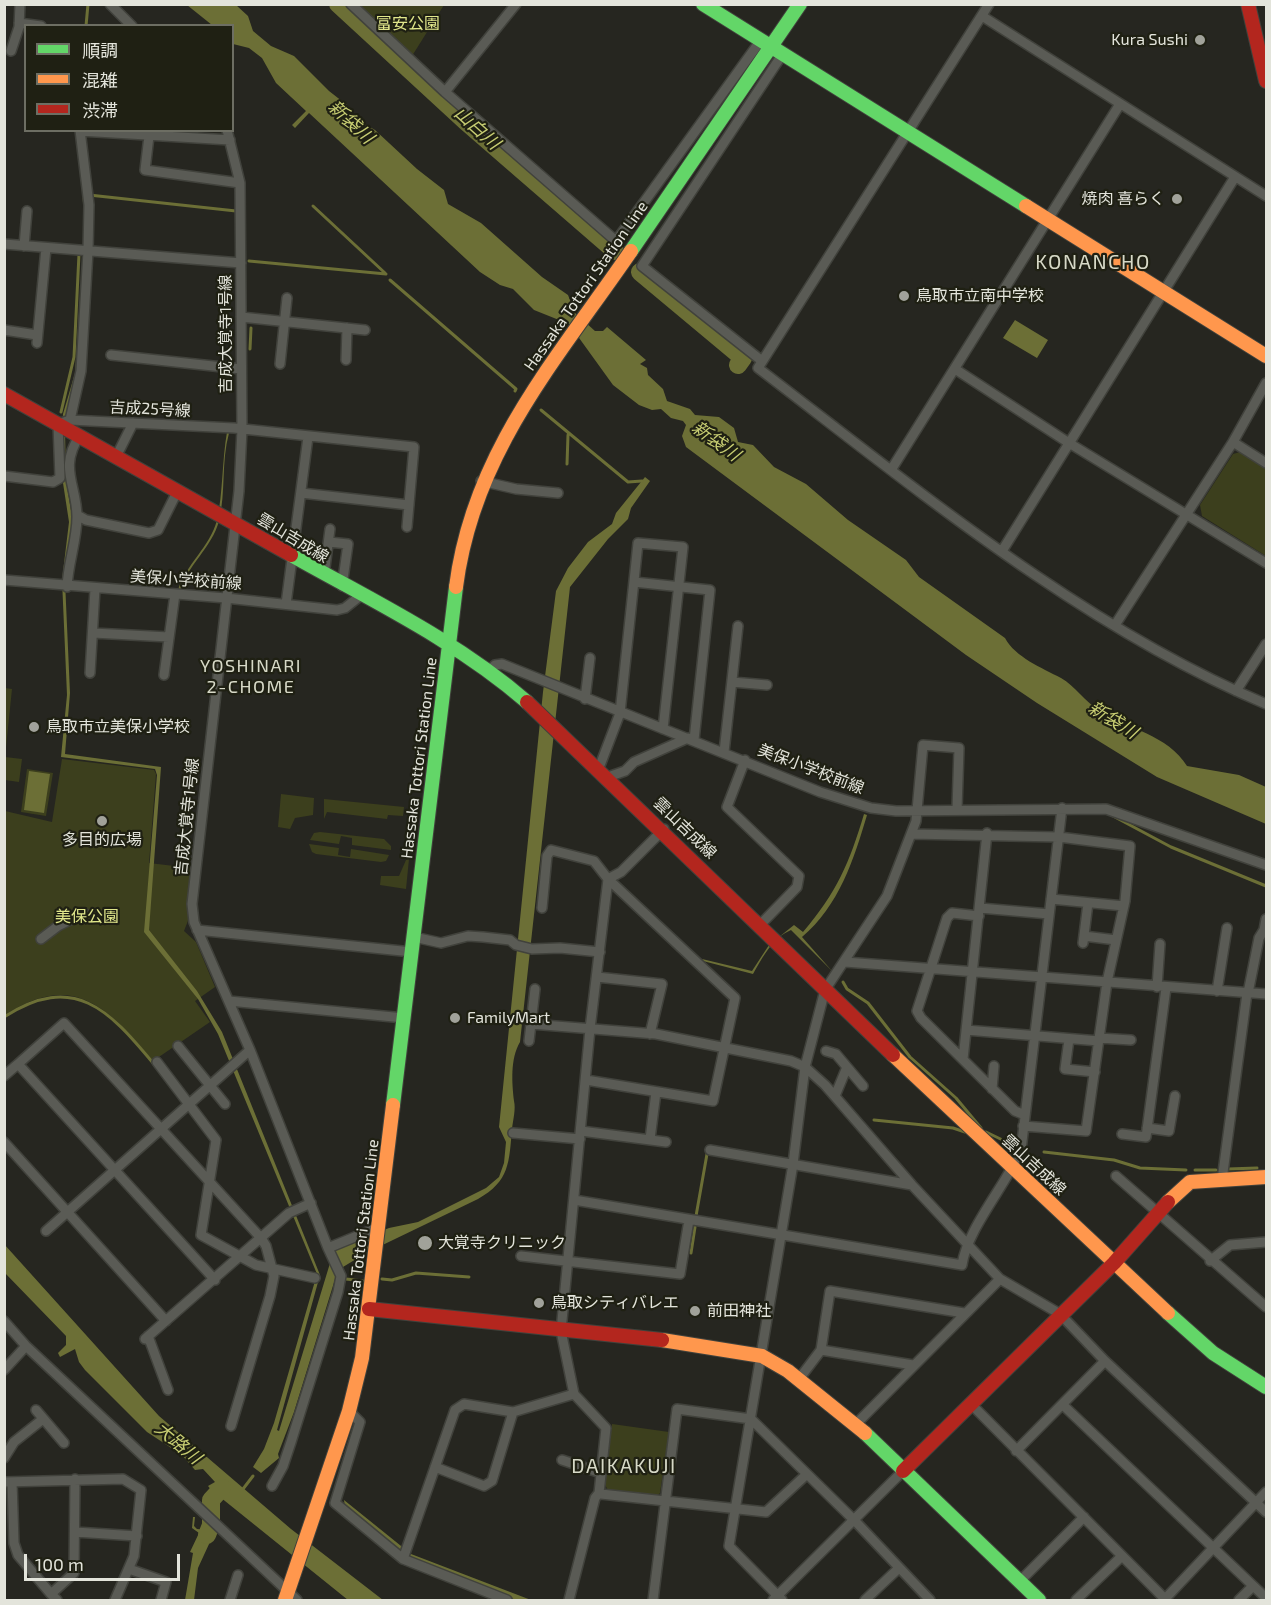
<!DOCTYPE html>
<html>
<head>
<meta charset="utf-8">
<style>
	body { margin:0 }
	#map { position:relative; width:1271px; height:1605px; overflow:hidden; background:#262620; font-family:"Exo 2","Noto Sans JP",sans-serif }
	canvas { display:block }
	.frame { position:absolute; inset:0; border:6px solid #e3e4db; pointer-events:none }
	.legend { position:absolute; left:24px; top:24px; width:210px; height:108px; box-sizing:border-box; background:#1f2013; border:2px solid #6d6e63; margin:0; padding:8px 10px; list-style:none; font-size:18px; color:#e3e4db }
	.legend li { display:flex; align-items:center; gap:12px; height:30px }
	.legend b { width:30px; border:2px solid #6d6e63 }
	.scale { position:absolute; left:24px; top:1554px; width:156px; height:27px; box-sizing:border-box; border:3px solid #e3e4db; border-top:0; padding-left:8px; font-size:18px; line-height:21px; white-space:nowrap; color:#e3e4db; -webkit-text-stroke:4px #1f2013; paint-order:stroke }
</style>
</head>
<body>
<div id="map">
<canvas width="1271" height="1605"></canvas>
<div class="frame"></div>
<ul class="legend">
<li><b style="height:8px;background:#63d668"></b>順調</li>
<li><b style="height:8px;background:#ff974d"></b>混雑</li>
<li><b style="height:8px;background:#b3261e"></b>渋滞</li>
</ul>
<div class="scale">100 m</div>
</div>
<script>
const ctx = document.querySelector('canvas').getContext('2d');
ctx.lineJoin = 'round';
function fill(path, color) { ctx.fillStyle = color; ctx.fill(path, 'evenodd'); }
function stroke(path, color, width, dash) { ctx.strokeStyle = color; ctx.lineWidth = width; ctx.lineCap = dash ? 'butt' : 'round'; ctx.setLineDash(dash || []); ctx.stroke(path); }
function label(font, color, halo, rows, align = 'center') {
  ctx.font = font + ' "Exo 2","Noto Sans JP",sans-serif'; ctx.lineWidth = 4.5; ctx.setLineDash([]); ctx.textBaseline = 'middle'; ctx.strokeStyle = halo; ctx.fillStyle = color; for (const [text, x, y, turn = 0] of rows) {
    ctx.save(); ctx.translate(x, y); ctx.rotate((+turn || 0) * Math.PI / 180); ctx.textAlign = isNaN(turn) ? turn : align; if (halo) ctx.strokeText(text, 0, 0); ctx.fillText(text, 0, 0); ctx.restore();
  }
}
const green = new Path2D(`
	M357,5H444L412,56Z
	M1240,452L1266,469V556L1202,516L1200,505L1233,454Z
	M5,688L12,689L5,757L22,759L19,782L5,780Z
	M62,759L154,770L156,774L149,863L191,868L188,900L189,918L184,931L196,942L215,987L195,1001L210,1022L153,1061C108,1008 74,970 5,1015V811L52,822Z
	M27,769L53,773L46,816L21,812Z
	M281,794L314,798L313,815L295,818L290,829L278,827Z
	M324,799L404,807L403,816L388,815L387,819L327,812L324,819Z
	M320,832L384,839L391,846V850L352,845V838L341,836L339,844L310,840L314,833Z
	M309,844L339,848L338,855L350,857L351,849L389,855L386,861L381,862L316,854L312,852Z
	M409,859L406,889L380,885L381,876H399L406,860Z
	M612,1424L669,1432L660,1493L657,1496L608,1490L605,1485Z`);
const water = new Path2D(`
	M187,5H236L248,16L253,31L271,46L294,56L329,91L347,105L356,119L375,130L417,169L444,190L448,204L481,223L542,277L568,295L575,313L595,331H603L607,327L646,360L640,364L647,368L648,375L663,389L667,401L690,409L695,415L719,417L734,428L738,442L753,445L774,467L806,484L848,520L906,560L919,577L1005,638C1015,657 1042,668 1061,678C1075,686 1085,702 1099,710C1128,729 1168,735 1187,766L1239,775L1266,787V824L1157,777L1037,703L966,655L686,447L682,436L686,425L683,421L671,418L661,409L652,410L639,405L613,385L569,324L534,310L513,289L500,285L480,272L309,113L295,128L292,125L306,111L276,83L262,58L249,48L233,44L232,26L212,25Z
	M79,154L87,206L77,379L66,414L65,431L66,481L73,522L65,581L70,693L65,754L161,767L149,930L197,991L222,1032L320,1275L277,1430L279,1431L334,1250L389,1228L418,1222L486,1188L499,1177L504,1163L506,1142L499,1127L543,692L556,591L568,568L588,542L612,524L616,513L645,477L650,481L631,508L628,519L608,539L570,587L520,1042C510,1059 512,1083 514,1101C516,1109 513,1120 512,1129C509,1162 510,1181 478,1199L366,1253L343,1267L336,1276L294,1412L278,1454L279,1458L261,1473L253,1467L264,1449L274,1423L317,1274L218,1034L198,999L144,932L157,775L155,769L61,757L67,695L62,580L69,522L63,483L61,449L63,414L75,373L83,253L84,215Z
	M1015,320L1048,340L1037,358L1003,338Z
	M227,432L229,433C221,462 226,492 219,521C212,547 188,565 180,590H178C186,564 210,547 217,520C223,494 222,460 227,432Z
	M29,771L50,774L44,813L24,810Z
	M864,814L867,815C854,859 839,906 802,937L832,971L791,930C772,938 763,957 753,974L703,961L702,959L752,971L769,945L794,925L803,932C837,892 849,864 864,814Z
	M4,1244L159,1416L291,1529L383,1600H348L220,1497L211,1503L208,1501L212,1491L208,1486L215,1482L203,1469L195,1470L182,1455L147,1432L85,1370L79,1362L75,1349L60,1357L58,1353L66,1345V1336L5,1273Z
	M344,1500L411,1554L531,1600H516L409,1558L345,1507Z
	M193,1517H195L194,1526L197,1529L206,1530L209,1521L218,1529L215,1531L198,1568L194,1600H185L193,1553L190,1552L199,1533L192,1528Z`);
const stream = new Path2D(`
	M86,26L88,4
	M89,195L236,211
	M313,206L385,273
	M249,261L386,274
	M390,280L516,389L515,391
	M250,349L251,328
	M541,410L628,482L642,481
	M61,412L74,357L79,254
	M567,464L568,435
	M1113,816L1171,847L1266,886
	M843,982L847,989L868,1003L910,1057L956,1098L981,1128
	M4,1017C74,972 109,1010 153,1063
	M874,1120L953,1128L965,1132
	M986,1132L1015,1146
	M1044,1152L1114,1160L1140,1168L1186,1170
	M1228,1169L1257,1168
	M1195,1170H1216
	M696,1216L707,1154
	M691,1253L695,1227
	M346,1279L363,1281
	M382,1279L392,1280L416,1273L469,1277
	M243,1489L253,1476`);
const river = new Path2D(`
	M338,4L465,121L615,251
	M640,272L743,358L738,365
	M207,1535L211,1525V1500L222,1488`);
const street = new Path2D(`
	M110,4L132,26
	M351,4L445,92L616,241L761,40
	M989,4L758,368C915,488 1084,628 1266,704
	M982,16L1266,196
	M19,23L41,26
	M11,51L19,27L20,4
	M445,92L516,4
	M227,130L240,183L242,429L239,491L192,904L194,922L250,1050L328,1248L379,1227
	M80,131L230,140
	M149,136L145,170L240,183
	M4,244L241,263
	M24,246L27,211
	M241,317L365,330
	M4,330L37,335
	M37,343L46,248
	M111,355L241,369
	M346,360L347,328
	M762,361L642,266L782,55
	M280,364L287,298
	M955,369L1069,443L1266,563
	M70,420L81,371L88,251L89,205L80,130
	M1233,442L1266,463
	M117,455L133,423
	M891,470L1120,104
	M4,476L53,482L60,478L58,424L70,420L234,428L414,447L407,527
	M481,481L516,489L558,493
	M301,493L409,505
	M77,515L86,520L149,533L158,530L178,490
	M329,542L348,544L342,586
	M1002,551L1235,177
	M324,575L330,529
	M4,580L226,598L337,610L345,608L360,596
	M634,582L710,590L694,740
	M67,587C68,563 77,540 77,517C77,485 58,468 80,435
	M286,604L308,437
	M1115,625L1233,442L1266,383
	M93,633L169,637
	M489,671L495,665L502,664L820,792L871,808L896,811L1106,809L1266,865
	M90,673L95,589
	M164,675L175,594
	M732,682L767,685
	M1236,691L1266,644
	M585,699L590,658
	M724,752L738,626
	M745,760L727,807L799,876L797,887L760,925
	M599,768L620,713L638,543L683,547L663,729
	M608,777L625,771L634,762L688,738
	M664,829L621,872L608,879L590,1029L561,1331L574,1394L606,1428L599,1493L601,1494L766,1512L807,1474
	M911,834L1059,837L1130,846L1125,901L1107,982L1086,1131L1023,1126
	M1051,899L1124,906
	M542,908L547,856L551,850L594,861L608,879L735,998L713,1101L586,1080
	M980,908L1049,914
	M979,916L952,913L947,918L917,1011L921,1018L1015,1111L1025,1115
	M197,930L412,952
	M1084,936L1116,940
	M414,937L441,943L468,936L483,937L510,940L516,945L532,949L560,948L600,952
	M41,939L58,926L84,913
	M1083,943L1088,903
	M845,962L1266,994
	M597,977L662,984L650,1034
	M1157,987L1160,944
	M1217,991L1227,928
	M1248,993L1259,938L1264,930L1266,919
	M229,1001L404,1018
	M531,1024L656,1034L791,1061L805,1067L825,1085L912,1185L1000,1279L1060,1314L1105,1361L1266,1512
	M966,1030L1099,1041
	M1099,1038L1131,1040
	M1069,1039L1065,1069L1095,1072
	M529,1041L535,989
	M178,1046L225,1104
	M826,1051L836,1054L863,1086
	M963,1059L987,833
	M157,1062L216,1140L201,1235L256,1265L315,1278
	M4,1076L18,1064
	M992,1089L994,1066
	M835,1096L847,1067
	M1147,1128L1169,1131L1175,1096
	M581,1131L666,1142
	M513,1133L580,1139
	M1122,1134L1146,1137L1166,988
	M650,1139L656,1092
	M4,1142L166,1321
	M710,1150L912,1185
	M1116,1176L1266,1307
	M1222,1180L1247,993
	M574,1200L962,1265C967,1229 1006,1185 1021,1150L1062,808
	M46,1231L250,1050
	M521,1256L680,1274L689,1220
	M1210,1261L1230,1245L1266,1242
	M215,1280L18,1064L64,1023L261,1238L266,1246L274,1276L270,1296L231,1426
	M4,1321L26,1346L297,1600
	M148,1336L168,1390
	M145,1339L289,1213L311,1203
	M913,1365L821,1350L830,1291L964,1313
	M4,1370L26,1346
	M799,1379L821,1350
	M971,1404L1166,1600
	M1064,1406L1266,1598
	M36,1410L64,1443
	M349,1411L360,1422L335,1503L403,1559L507,1600
	M856,1424L1000,1279
	M1016,1451L1105,1361
	M4,1458L14,1442L43,1419
	M562,1460L601,1473
	M435,1467L484,1486L492,1481L513,1412
	M4,1482L123,1479L141,1490L134,1556L115,1600
	M12,1482L14,1543L18,1555L51,1594
	M272,1486L283,1466L291,1442L338,1292L341,1276L328,1248
	M75,1532L137,1536
	M403,1559L455,1410L464,1404L513,1412L574,1394
	M129,1569L166,1582L161,1600
	M1020,1581L1084,1517
	M57,1600L51,1594L74,1573L75,1479
	M230,1600L238,1575
	M569,1600L595,1498L599,1493
	M653,1600L677,1409L751,1419L855,1521L930,1600
	M773,1600L903,1471
	M782,1600L729,1546L793,1164L805,1067L825,990L887,896L916,821L923,745L959,748L957,809
	M865,1600L899,1568
	M1076,1600L1122,1556
	M1164,1600L1266,1492
	M1239,1600L1253,1586`);
const fast = new Path2D(`
	M703,4L1026,206
	M631,251L800,4
	M291,555C371,600 457,641 527,702
	M393,1105L456,587
	M1168,1313L1213,1353L1266,1387
	M865,1433L1039,1600`);
const slow = new Path2D(`
	M1026,206L1266,356
	M456,587C473,452 557,359 631,251
	M893,1055L1168,1313
	M1168,1202L1190,1182L1266,1177
	M662,1340L762,1356L788,1371L865,1433
	M285,1600L349,1411L362,1358L393,1105`);
const jam = new Path2D(`
	M1248,4L1266,81
	M4,394L291,555
	M527,702L893,1055
	M369,1309L662,1340
	M903,1471L1114,1263L1168,1202`);
const markers = [
	[1200,40,6,"#a1a29a"],
	[1177,199,6,"#a1a29a"],
	[904,296,6,"#a1a29a"],
	[34,727,6,"#a1a29a"],
	[102,821,6,"#a1a29a"],
	[455,1018,6,"#a1a29a"],
	[425,1243,8,"#a1a29a"],
	[539,1303,6,"#a1a29a"],
	[695,1311,6,"#a1a29a"]
];
const parkNames = [
	["富安公園",408,24],
	["美保公園",87,917]
];
const poiNames = [
	["Kura Sushi",1188,40,"right"],
	["焼肉 喜らく",1165,199,"right"],
	["鳥取市立南中学校",916,296],
	["鳥取市立美保小学校",46,727],
	["多目的広場",102,840,"center"],
	["FamilyMart",467,1018],
	["大覚寺クリニック",438,1243],
	["鳥取シティバレエ",551,1303],
	["前田神社",707,1311]
];
const streetNames = [
	["Hassaka Tottori Station Line",586,286,-55],
	["吉成大覚寺1号線",226,334,-90],
	["吉成25号線",150,409,3],
	["雲山吉成線",293,538,31],
	["美保小学校前線",186,580,4],
	["Hassaka Tottori Station Line",419,758,-83],
	["美保小学校前線",811,769,21],
	["吉成大覚寺1号線",187,817,-84],
	["雲山吉成線",685,828,44],
	["雲山吉成線",1034,1165,43],
	["Hassaka Tottori Station Line",361,1240,-83]
];
const waterNames = [
	["新袋川",351,122,43],
	["山白川",477,128,42],
	["新袋川",716,441,36],
	["新袋川",1113,720,32],
	["大路川",178,1443,40]
];
const neighbourhoodNames = [
	["YOSHINARI",251,666],
	["2-CHOME",251,687]
];
const quarterNames = [
	["KONANCHO",1093,262],
	["DAIKAKUJI",624,1466]
];
fill(green, '#3c3f1d');
fill(water, '#6c6f36');
stroke(stream, '#6c6f36', 3);
stroke(river, '#6c6f36', 18);
stroke(street, '#41423c', 12);
stroke(fast, '#41423c', 16);
stroke(slow, '#41423c', 16);
stroke(jam, '#41423c', 16);
stroke(street, '#5a5b55', 9);
stroke(fast, '#63d668', 14);
stroke(slow, '#ff974d', 14);
stroke(jam, '#b3261e', 14);
for (const [x, y, r, color] of markers) { const dot = new Path2D(); dot.arc(x, y, r, 0, 2 * Math.PI); ctx.fillStyle = color; ctx.fill(dot); stroke(dot, '#1f2013', 2); }
label('16px', '#e1e78b', '#1f2013', parkNames);
label('16px', '#e3e4db', '#1f2013', poiNames, 'left');
label('16px', '#e3e4db', '#1f2013', streetNames);
label('italic 18px', '#c7cd72', '#1f2013', waterNames);
ctx.letterSpacing = '1.5px';
label('18px', '#d7d9c7', '#1f2013', neighbourhoodNames);
ctx.letterSpacing = '0px';
ctx.letterSpacing = '1.5px';
label('20px', '#d7d9c7', '#1f2013', quarterNames);
ctx.letterSpacing = '0px';
</script>
</body>
</html>
